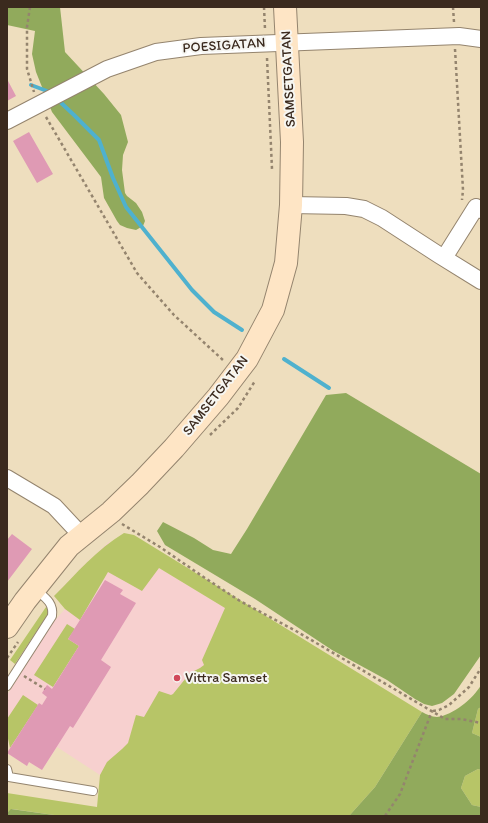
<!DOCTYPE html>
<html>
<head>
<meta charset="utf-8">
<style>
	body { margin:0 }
	#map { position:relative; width:488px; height:823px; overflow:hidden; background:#eedebe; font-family:Itim,sans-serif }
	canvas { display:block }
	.frame { position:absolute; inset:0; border:8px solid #3b2a1e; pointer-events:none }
</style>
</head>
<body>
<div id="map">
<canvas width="488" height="823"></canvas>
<div class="frame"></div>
</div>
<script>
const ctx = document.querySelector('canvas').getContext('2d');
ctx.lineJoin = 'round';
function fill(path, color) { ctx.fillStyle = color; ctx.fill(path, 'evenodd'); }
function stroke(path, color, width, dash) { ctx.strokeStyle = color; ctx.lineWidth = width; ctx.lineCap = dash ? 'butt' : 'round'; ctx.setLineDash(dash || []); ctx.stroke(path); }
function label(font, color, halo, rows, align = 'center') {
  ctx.font = font + ' Itim,sans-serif'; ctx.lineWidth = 4; ctx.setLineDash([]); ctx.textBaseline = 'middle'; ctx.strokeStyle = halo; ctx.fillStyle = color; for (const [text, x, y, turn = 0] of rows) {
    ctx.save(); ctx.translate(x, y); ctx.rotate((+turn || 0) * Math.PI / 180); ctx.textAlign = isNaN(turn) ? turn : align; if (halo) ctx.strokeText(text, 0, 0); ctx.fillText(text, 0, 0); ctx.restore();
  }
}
const built = new Path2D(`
	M109,542L159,568L338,676L98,808L100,775L57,747L42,770L29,762L27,766L7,753L10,748L7,734V695L50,626L65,609L54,596L83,566Z`);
const green = new Path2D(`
	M124,533L134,535L422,712L375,787L349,816H61L12,809L7,813V793L97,807L100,775L107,762L122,749L128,743L136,715L144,717L159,691L171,695L173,694L190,673L200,668L204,665L202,660L225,608L159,568L142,591L108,572L80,620L65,609L54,596C76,574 97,549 124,533Z
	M46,607L48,609V614L15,664L10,660Z
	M67,624L75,629L68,639L79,646L53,687L34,675Z
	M23,695L38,705L10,748L7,734V719Z
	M481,707V737L472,733L478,709Z
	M478,769L481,770V807L472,805L461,788L465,776Z`);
const forest = new Path2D(`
	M7,7H60L65,52L104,94L121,115L128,142L123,155L122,170L125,193L127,196L136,203L142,212L145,221L143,226L136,230L127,228L120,225L117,221L104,198L101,177L52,112L36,72L32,54L35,31L7,25Z
	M346,393L481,474V655L454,694L442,703L432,706L424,704L415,699L387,680L332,650L255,599L165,545L157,531L163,522L194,538L213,550L231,554L247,529L326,395Z
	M481,685V707L478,709L472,733L481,737V770L478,769L465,776L461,788L472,805L481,807V816H349L375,787L422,712C426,714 432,717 437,717C453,715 473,699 481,685Z
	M11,809L61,816H7V813Z`);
const stream = new Path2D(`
	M31,85L47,91L52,95
	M57,99L74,115L99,140L113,178L126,207L192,290L214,312L242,330
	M284,359L329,388`);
const building = new Path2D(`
	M7,79L16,96L7,101Z
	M29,132L53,174L37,183L13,141Z
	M12,534L32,549L7,582V540Z
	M105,580L123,590L120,594L136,603L101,660L111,667L73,728L70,726L42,770L29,762L27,766L7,753L39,703L42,705L47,697L42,693L47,685L52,689L79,646L68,639Z`);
const path = new Path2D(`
	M30,7L27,27V69L34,92
	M264,7L265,29
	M453,7L454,22
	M455,49L463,190L462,200
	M267,58L272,169
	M46,117L137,273L174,315L224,361
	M210,435L238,408L255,381
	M122,524L160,547L202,576L240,601L296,631L445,719H461L481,723
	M7,658L18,642
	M24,676L45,689
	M433,711L439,710L449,705L469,687L481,668
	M385,816L400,794L432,711`);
const lane = new Path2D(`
	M7,686L52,616C54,602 44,597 35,589
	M7,769L9,777L93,791`);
const street = new Path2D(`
	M7,121L107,69L156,52L201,46L459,36L481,39
	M291,205L346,206L364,209L382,218L439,255L481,281
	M444,258L476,207L481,210
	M7,478L54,506L82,536`);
const secondary = new Path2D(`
	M7,627L25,601L69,546L111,512L140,484L174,448L218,397L247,359L273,310L286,263L291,205L292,142L285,7`);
const markers = [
	[177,678,4,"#d1495b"]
];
const streetNames = [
	["POESIGATAN",224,46,-4],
	["SAMSETGATAN",289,79,-93],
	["SAMSETGATAN",216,396,-52]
];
const poiNames = [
	["Vittra Samset",185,678]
];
fill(built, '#f7d0cf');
fill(green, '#b7c567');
fill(forest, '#91aa5c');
stroke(stream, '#4fb1ce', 4);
fill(building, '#df9ab4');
stroke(lane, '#94846e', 10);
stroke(street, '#94846e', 18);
stroke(secondary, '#94846e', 24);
stroke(path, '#94846e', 2.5, [3, 3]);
stroke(lane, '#fff', 8);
stroke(street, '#fff', 16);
stroke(secondary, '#fee5c5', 22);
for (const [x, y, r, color] of markers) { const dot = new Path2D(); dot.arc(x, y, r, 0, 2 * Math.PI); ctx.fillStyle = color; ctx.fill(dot); stroke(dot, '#f6f6f2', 1.5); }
label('14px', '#3b2a1e', '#f6f6f2', streetNames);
label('14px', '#3b2a1e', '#f6f6f2', poiNames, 'left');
</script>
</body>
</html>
